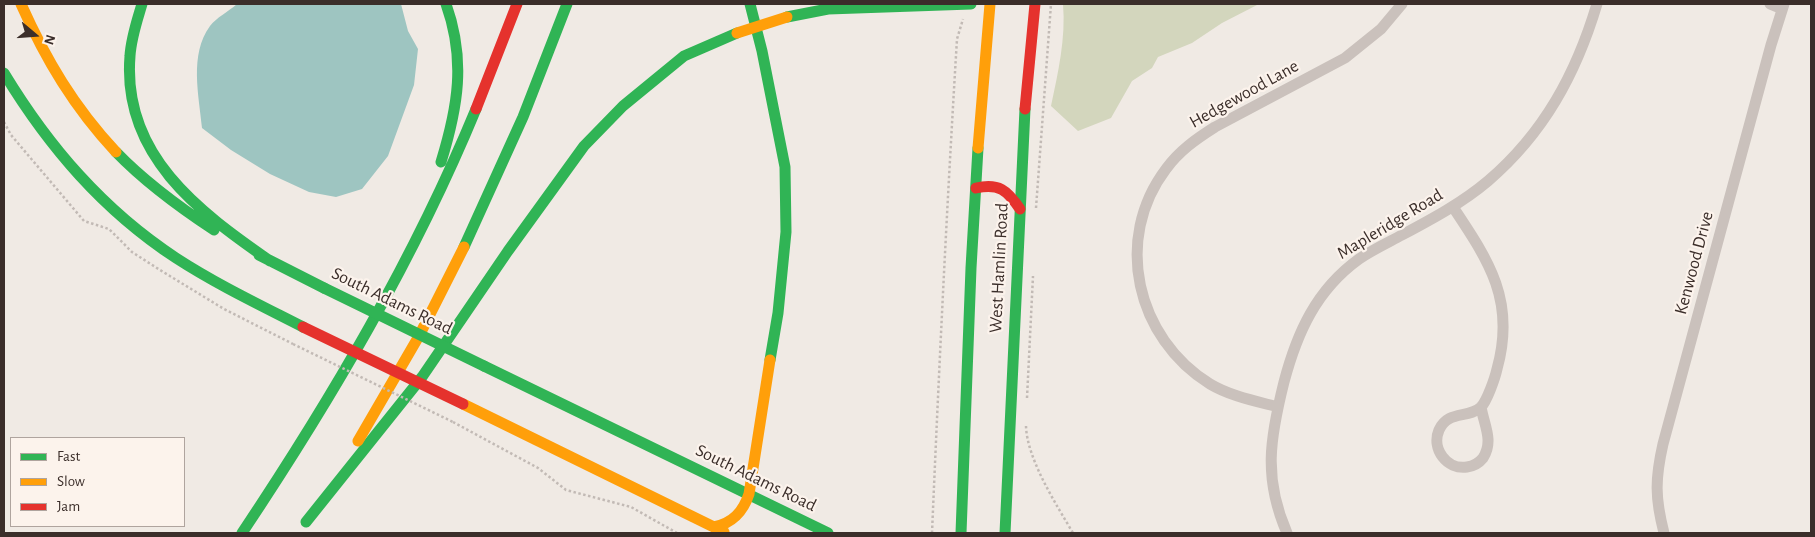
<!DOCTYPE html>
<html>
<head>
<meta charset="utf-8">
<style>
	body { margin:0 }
	#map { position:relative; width:1815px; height:537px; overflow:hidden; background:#f0eae4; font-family:"Alegreya Sans",sans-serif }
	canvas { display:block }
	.frame { position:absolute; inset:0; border:5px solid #3b2e2a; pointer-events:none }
	.legend { position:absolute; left:10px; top:437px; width:175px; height:90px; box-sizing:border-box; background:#fcf3ec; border:1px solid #afa49e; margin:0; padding:6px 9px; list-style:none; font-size:15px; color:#3b2e2a }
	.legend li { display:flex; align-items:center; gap:10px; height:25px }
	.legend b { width:25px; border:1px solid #afa49e }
	.north { position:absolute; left:10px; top:10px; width:50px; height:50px; -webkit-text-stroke:4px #fcf3ec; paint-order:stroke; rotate:108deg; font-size:14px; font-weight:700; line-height:20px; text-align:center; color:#3b2e2a }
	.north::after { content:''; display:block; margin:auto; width:18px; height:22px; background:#3b2e2a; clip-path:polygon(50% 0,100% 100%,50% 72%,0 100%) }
</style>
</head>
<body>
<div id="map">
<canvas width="1815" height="537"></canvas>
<div class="frame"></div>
<ul class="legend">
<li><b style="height:6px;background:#30b455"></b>Fast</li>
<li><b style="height:6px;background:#ff9f0a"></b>Slow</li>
<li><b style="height:6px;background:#e5322d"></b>Jam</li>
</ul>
<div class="north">N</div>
</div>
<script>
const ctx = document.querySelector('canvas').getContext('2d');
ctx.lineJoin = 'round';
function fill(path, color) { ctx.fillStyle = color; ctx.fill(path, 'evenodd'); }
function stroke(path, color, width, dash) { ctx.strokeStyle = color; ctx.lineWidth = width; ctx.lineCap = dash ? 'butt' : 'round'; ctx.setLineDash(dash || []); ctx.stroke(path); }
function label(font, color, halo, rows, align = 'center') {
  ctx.font = font + ' "Alegreya Sans",sans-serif'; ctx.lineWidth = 4.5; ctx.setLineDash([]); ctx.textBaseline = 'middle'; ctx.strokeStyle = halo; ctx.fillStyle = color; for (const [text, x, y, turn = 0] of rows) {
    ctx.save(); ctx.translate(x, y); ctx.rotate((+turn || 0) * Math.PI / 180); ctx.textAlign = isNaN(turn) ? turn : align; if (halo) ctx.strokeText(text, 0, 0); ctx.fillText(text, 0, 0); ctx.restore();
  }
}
const green = new Path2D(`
	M1063,4H1259L1222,23L1192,43L1158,57L1152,68L1132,81L1111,118L1078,131L1051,106C1058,73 1066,38 1063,4Z`);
const water = new Path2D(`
	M237,4H401L408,31L418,49L414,85L388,156L362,189L336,197L309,192L270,174L231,150L202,128C199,95 189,55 210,26C216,18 229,11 237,4Z`);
const path = new Path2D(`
	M4,122L11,135L84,221L109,229L132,252L160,270L224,309L293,344
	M1036,208L1051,4
	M1027,398L1033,276
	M453,422L538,468L566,490L631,507L677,533
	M1026,426C1027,459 1056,504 1073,533
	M932,533C939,368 947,203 957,39L963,19`);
const street = new Path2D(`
	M1770,4L1782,9
	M1453,207C1489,261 1516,301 1497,369C1495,378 1487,401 1481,407C1468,419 1448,410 1439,430C1431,449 1447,470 1467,467C1474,466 1479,463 1483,458C1494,441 1484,425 1481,407
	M1278,407C1255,401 1230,396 1210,384C1136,338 1113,239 1166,169C1179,151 1196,139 1215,127L1345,58L1381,29L1402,4
	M1287,533C1263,478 1270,438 1284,382C1297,333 1316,290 1359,259C1372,250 1387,243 1402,235C1432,219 1462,203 1488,181C1544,133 1576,74 1597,4
	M1664,533C1655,498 1655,479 1663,444L1771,45L1784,4`);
const fast = new Path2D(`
	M142,4C137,21 131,38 130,56C122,155 198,211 270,261
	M750,4L762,51L785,167L786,232L778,313L770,360
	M787,17L828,9L971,4
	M4,73C49,147 103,210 176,258C216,284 260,305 303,327
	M116,152C145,182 179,207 214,230
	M441,162C458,107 466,60 446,4
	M464,247L523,117L567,4
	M259,255L324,288
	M484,366L828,533
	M306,522L422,377L508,251L584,146L623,106L684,56L737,33
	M242,533C332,398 414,259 476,109
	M961,533L971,268L978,148
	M1005,533L1025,109`);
const slow = new Path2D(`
	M21,4C46,60 74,107 116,152
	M978,148L990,4
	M463,404L724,532
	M358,441L419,336L464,247
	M714,527C733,523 743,512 749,494L770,360`);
const jam = new Path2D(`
	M476,109L517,4
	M1025,109L1035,4
	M976,188C999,183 1007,190 1020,209`);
const pathBridge = new Path2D(`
	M293,344L453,422`);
const fastBridge = new Path2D(`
	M324,288L484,366`);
const slowBridge = new Path2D(`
	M737,33L787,17`);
const jamBridge = new Path2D(`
	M303,327L463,404`);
const streetNames = [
	["Hedgewood Lane",1244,94,-29],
	["Mapleridge Road",1390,224,-31],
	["Kenwood Drive",1694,263,-75],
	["West Hamlin Road",999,268,-87],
	["South Adams Road",392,301,26],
	["South Adams Road",756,478,26]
];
fill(green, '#d3d6bd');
fill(water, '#9ec5c1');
stroke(path, '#c2bab5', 2.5, [2.5, 2.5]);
stroke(street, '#cac1bc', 11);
stroke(fast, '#30b455', 11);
stroke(slow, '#ff9f0a', 11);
stroke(jam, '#e5322d', 11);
stroke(pathBridge, '#c2bab5', 2.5, [2.5, 2.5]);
stroke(fastBridge, '#30b455', 11);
stroke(slowBridge, '#ff9f0a', 11);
stroke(jamBridge, '#e5322d', 11);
label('18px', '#3b2e2a', '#fcf3ec', streetNames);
</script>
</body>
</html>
